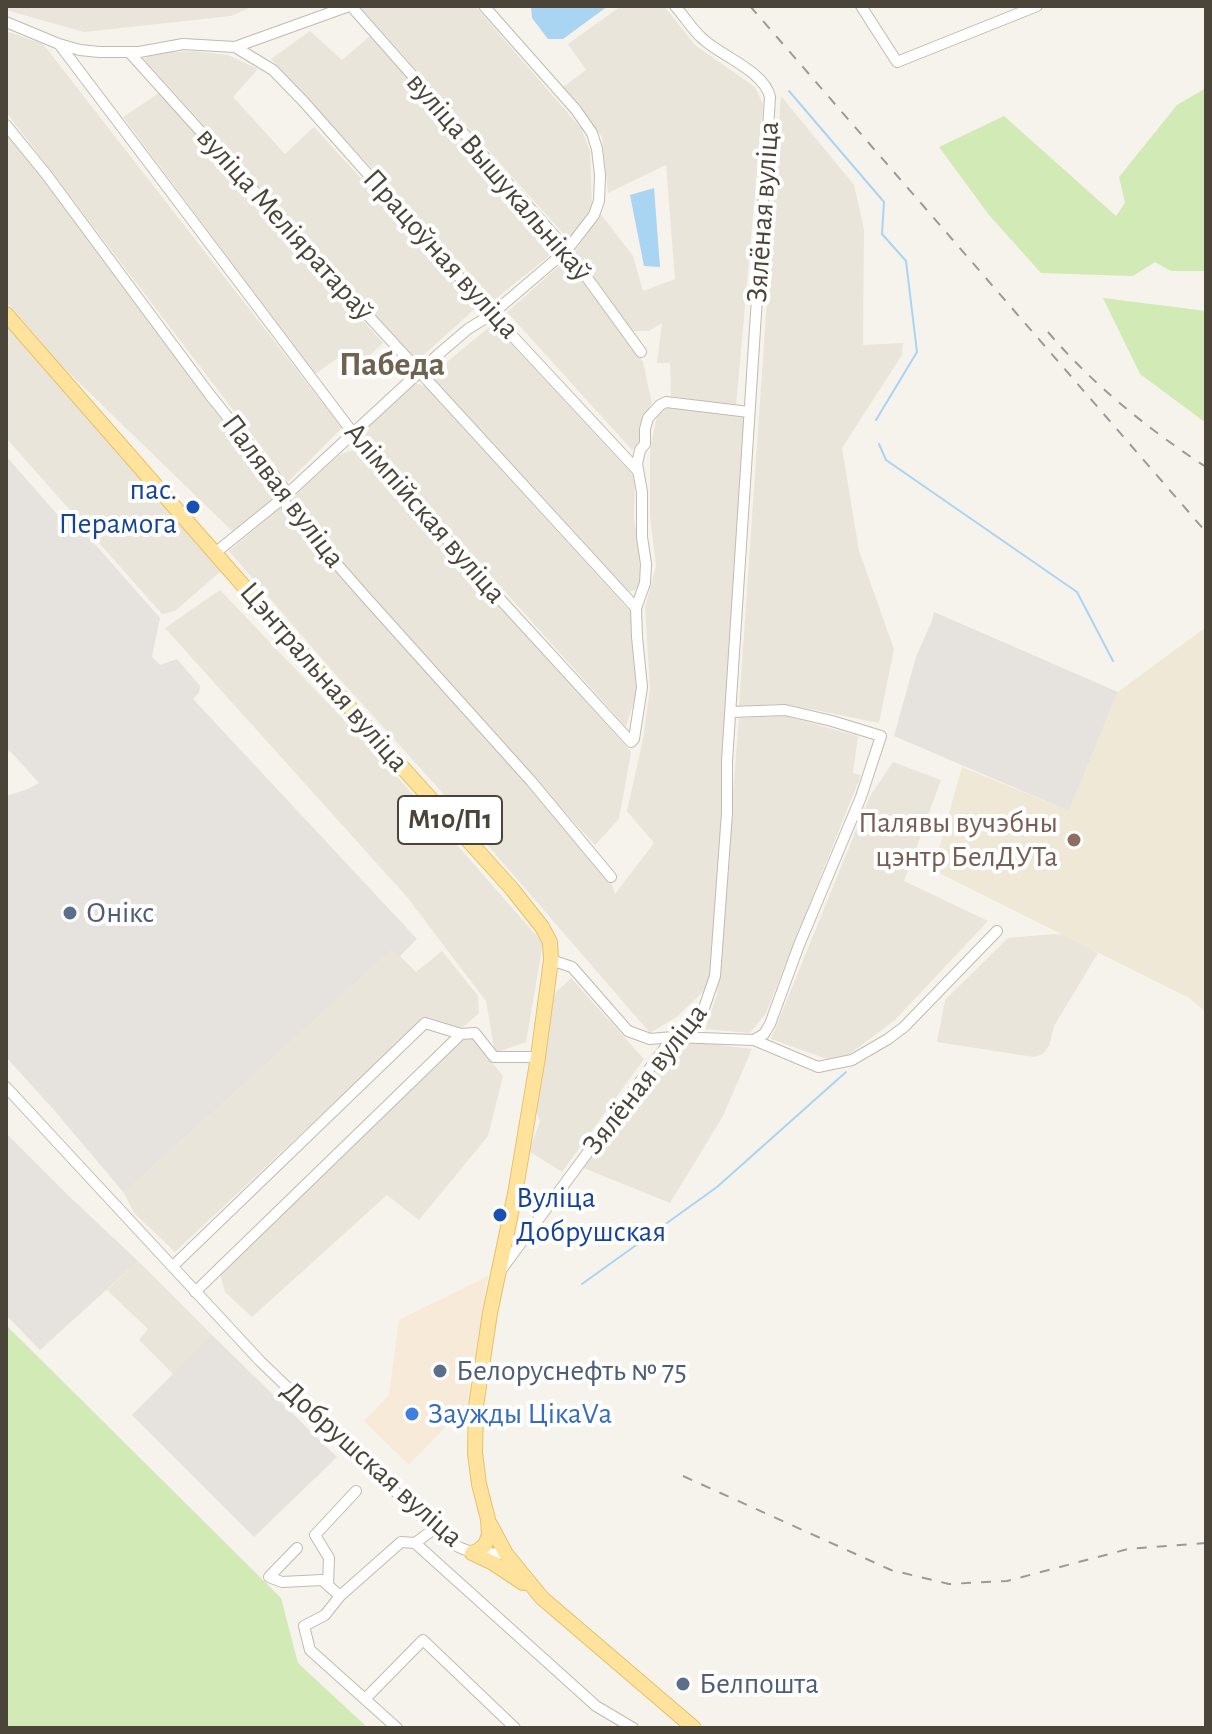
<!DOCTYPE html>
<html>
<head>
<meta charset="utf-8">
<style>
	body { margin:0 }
	#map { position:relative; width:1212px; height:1734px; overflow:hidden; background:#f6f3ec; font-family:"Alegreya Sans",sans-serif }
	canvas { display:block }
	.frame { position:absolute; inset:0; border:8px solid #4b4439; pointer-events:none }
</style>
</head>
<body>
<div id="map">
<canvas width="1212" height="1734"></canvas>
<div class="frame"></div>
</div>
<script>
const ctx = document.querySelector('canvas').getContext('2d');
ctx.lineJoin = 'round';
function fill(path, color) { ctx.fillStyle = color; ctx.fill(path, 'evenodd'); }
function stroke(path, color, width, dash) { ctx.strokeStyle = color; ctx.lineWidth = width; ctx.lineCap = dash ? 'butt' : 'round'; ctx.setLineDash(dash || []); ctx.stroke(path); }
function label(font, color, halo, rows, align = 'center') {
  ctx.font = font + ' "Alegreya Sans",sans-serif'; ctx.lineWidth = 8; ctx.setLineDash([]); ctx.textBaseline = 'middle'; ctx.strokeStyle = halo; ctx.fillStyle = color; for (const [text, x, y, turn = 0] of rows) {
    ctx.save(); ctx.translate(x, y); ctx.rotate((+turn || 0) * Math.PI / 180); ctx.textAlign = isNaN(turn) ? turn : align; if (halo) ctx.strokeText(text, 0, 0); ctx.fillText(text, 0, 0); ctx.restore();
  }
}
const residential = new Path2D(`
	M6,6H254L231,16L84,32L6,10Z
	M365,6H475L581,128L590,151L592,205L582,224L568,239L361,8Z
	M621,6H664L695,45L755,87L763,104L736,406L671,396L670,363H657L662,323L649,331H632L575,252L600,213L633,256L643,291L675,279L666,165L608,193L602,137L563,87L586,70L568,44Z
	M6,31L43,44L342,428L288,482L6,112Z
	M310,31L342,60L370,36L559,248L494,300L271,59Z
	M192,51L228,55L258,69L233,97L285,154L314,127L478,306L417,361L144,59L152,53Z
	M159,93L383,343L355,369L342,355L315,374L123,117Z
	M781,96L854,185L864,229L863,345L903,343L902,355L842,448L859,551L894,649L879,723L785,704L739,706Z
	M6,132L41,171L283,494L232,531L60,364L6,301Z
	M566,260L643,362L652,403L639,427L640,442L632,450L507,312Z
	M6,323L159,496L221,571L175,611L162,614L6,438Z
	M493,324L635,477L634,519L641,555L639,589L627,592L430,376Z
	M415,383L425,386L631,612L637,692L626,727L362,432Z
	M668,403L745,412L714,966L707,988L678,1016L650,1033L440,790L336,675L229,551L281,507L536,790L611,881L615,894L654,843L627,811L643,739L650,688L645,607L656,566L650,516V451L657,415Z
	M358,448L631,752L619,819L595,845L439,674L288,502L339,455Z
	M220,590L386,764L543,943L526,1042L495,1053L486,1001L407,897L165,628Z
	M786,716L858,736L853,773L861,775L766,1013L750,1033L705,1029L717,995L739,718Z
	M893,762L941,780L904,881L988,921L895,1020L848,1055L827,1059L771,1039L870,796Z
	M1054,934L1067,935L1098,953L1054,1026L1049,1046L1043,1054L1034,1057L937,1042L945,1000L1008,938Z
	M393,949L416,972L442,951L478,996L479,1013L462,1028L424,1018L175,1252L134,1213L124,1193Z
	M571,978L644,1059L562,1172L529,1151L540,1121L536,1111L554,994Z
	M472,1038L503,1076L488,1136L419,1220L387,1195L252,1317L225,1292L220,1274L462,1039Z
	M676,1039L752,1049L723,1116L670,1203L581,1167Z
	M138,1261L212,1335L174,1375L139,1340L148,1329L107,1290Z`);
const commercial = new Path2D(`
	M488,1276L467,1404L409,1465L364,1421L389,1395L399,1320Z`);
const industrial = new Path2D(`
	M6,456L62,520L70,516L160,618L152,657L160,665L177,659L200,686L199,693L193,699L417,939L400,956L392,950L124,1193L54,1110L6,1057V796L28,789L39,783L12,753L6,750Z
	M934,612L1118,692L1069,811L894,736L916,657L931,623Z
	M6,1133L72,1199L138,1261L40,1350L6,1315Z
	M212,1335L337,1457L254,1537L132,1415Z`);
const education = new Path2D(`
	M1206,627V1012L1189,998L933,870L962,767L1069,811L1118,692Z`);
const green = new Path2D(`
	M1206,88V271H1171L1155,262L1133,276L1041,273L989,215L939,147L1004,116L1116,216L1125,203L1119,177L1177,105Z
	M1103,298L1206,311V423L1140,374Z
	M6,1325L281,1598L298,1663L368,1728H6Z`);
const water = new Path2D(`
	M531,6H608L563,39H548L532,18Z
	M654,188L660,267L644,266L630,195Z`);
const stream = new Path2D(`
	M789,91L884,202L882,234L906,261L917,352L876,420
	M879,444L886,460L1077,592L1113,661
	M582,1284L717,1187L846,1072`);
const minor = new Path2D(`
	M351,6L567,250L641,352
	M861,6L897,62L1037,6
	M6,22L59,44L80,50L99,52H139L183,44L235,47L349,6
	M59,44L353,433L489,587L631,742L634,739L642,687L637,637L636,608L645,583L646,564L642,537V492L637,464L640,450L645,444V429L648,418L660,405L666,402L749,412
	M235,47L273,70L304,102L492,314L638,471
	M129,52L276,215L636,608
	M6,125L46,174L210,395L279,481L286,492L283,498L287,507L363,594L531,781L611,877
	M215,553L283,498L441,352L468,329L492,314L567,250L594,215L599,201L600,175L597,149L592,133L576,110L484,6
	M551,960L572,967L628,1031L650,1039L673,1037L754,1040L764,1034L770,1024L799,945L861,797L881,736L832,721L785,710L732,712
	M754,1040L818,1067L852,1060L888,1039L904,1027L997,931
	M6,1087L260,1361L434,1529C462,1554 471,1553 506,1554
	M173,1266L425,1023L461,1034
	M501,1270L673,1037L693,1024L703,1011L715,976L727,813V761L770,97C765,72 722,56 704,40C693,31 685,17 675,6
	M195,1292L461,1034L475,1033L494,1057H538
	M415,1543L596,1706L633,1728
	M297,1548L269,1577L282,1582L322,1580L340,1596
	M328,1585L329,1558L315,1535L356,1491
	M366,1698L423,1640L515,1728
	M397,1728L310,1650L304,1626L325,1615L340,1596L401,1542L415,1543L434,1529`);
const major = new Path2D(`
	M6,314L392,756L512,889L542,927L550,942L551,960L538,1057L515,1194L490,1313L476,1406L475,1453L479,1484L488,1519L489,1535L485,1545L479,1550L472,1553
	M490,1524L506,1554L542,1598L694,1728
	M472,1553L493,1563L523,1583`);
const rail = new Path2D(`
	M750,6L1206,532
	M1048,332C1093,385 1148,429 1206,467
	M683,1476L891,1570L949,1584L1007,1581L1128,1549L1206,1543`);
const markers = [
	[193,507,8,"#1a4fb4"],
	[1074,840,8,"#8d6e63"],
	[70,913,8,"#5c6f8a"],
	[500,1215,8,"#1a4fb4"],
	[440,1371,8,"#5c6f8a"],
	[412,1414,8,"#3f7fe0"],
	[683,1684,8,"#5c6f8a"]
];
const shields = [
	[450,820,104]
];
const shieldNames = [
	["М10/П1",450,820]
];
const streetNames = [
	["вуліца Вышукальнікаў",499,177,49],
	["Зялёная вуліца",763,212,-86],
	["вуліца Меліяратараў",285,224,48],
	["Працоўная вуліца",441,254,48],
	["Палявая вуліца",283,491,53],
	["Алімпійская вуліца",425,513,49],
	["Цэнтральная вуліца",324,677,49],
	["Зялёная вуліца",645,1079,-52],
	["Добрушская вуліца",372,1464,42]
];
const transitNames = [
	["пас.",177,490],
	["Перамога",177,524],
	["Вуліца",516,1198,"left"],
	["Добрушская",516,1232,"left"]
];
const educationNames = [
	["Палявы вучэбны",1058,823],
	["цэнтр БелДУТа",1058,857]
];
const serviceNames = [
	["Онікс",86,913],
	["Белоруснефть № 75",456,1371],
	["Белпошта",699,1684]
];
const shopNames = [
	["Заужды ЦікаVа",428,1414]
];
const quarterNames = [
	["Пабеда",392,365]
];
fill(residential, '#eae5da');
fill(commercial, '#f7ead8');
fill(industrial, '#e6e2dd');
fill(education, '#efe8d6');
fill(green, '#d2eab5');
fill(water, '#a9d4f2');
stroke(stream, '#a9d4f2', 2);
stroke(minor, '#c2bbae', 12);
stroke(major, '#e6c16a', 16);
stroke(minor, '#fff', 10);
stroke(major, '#ffe39c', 14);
stroke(rail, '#9a9a9a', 2, [10, 10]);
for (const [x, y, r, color] of markers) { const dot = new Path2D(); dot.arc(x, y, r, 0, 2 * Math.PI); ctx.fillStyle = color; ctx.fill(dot); stroke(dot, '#fff', 3); }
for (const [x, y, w] of shields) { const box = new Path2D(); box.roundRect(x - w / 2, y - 24, w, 48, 6); ctx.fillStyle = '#fff'; ctx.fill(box); stroke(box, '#4b4439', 2); }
label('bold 28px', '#4b4439', null, shieldNames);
label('30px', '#4b4439', '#fff', streetNames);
label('30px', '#164399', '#fff', transitNames, 'right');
label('30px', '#785e54', '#fff', educationNames, 'right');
label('30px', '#4e5e75', '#fff', serviceNames, 'left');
label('30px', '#366cbe', '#fff', shopNames, 'left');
label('bold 34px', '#6e6250', '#fff', quarterNames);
</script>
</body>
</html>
